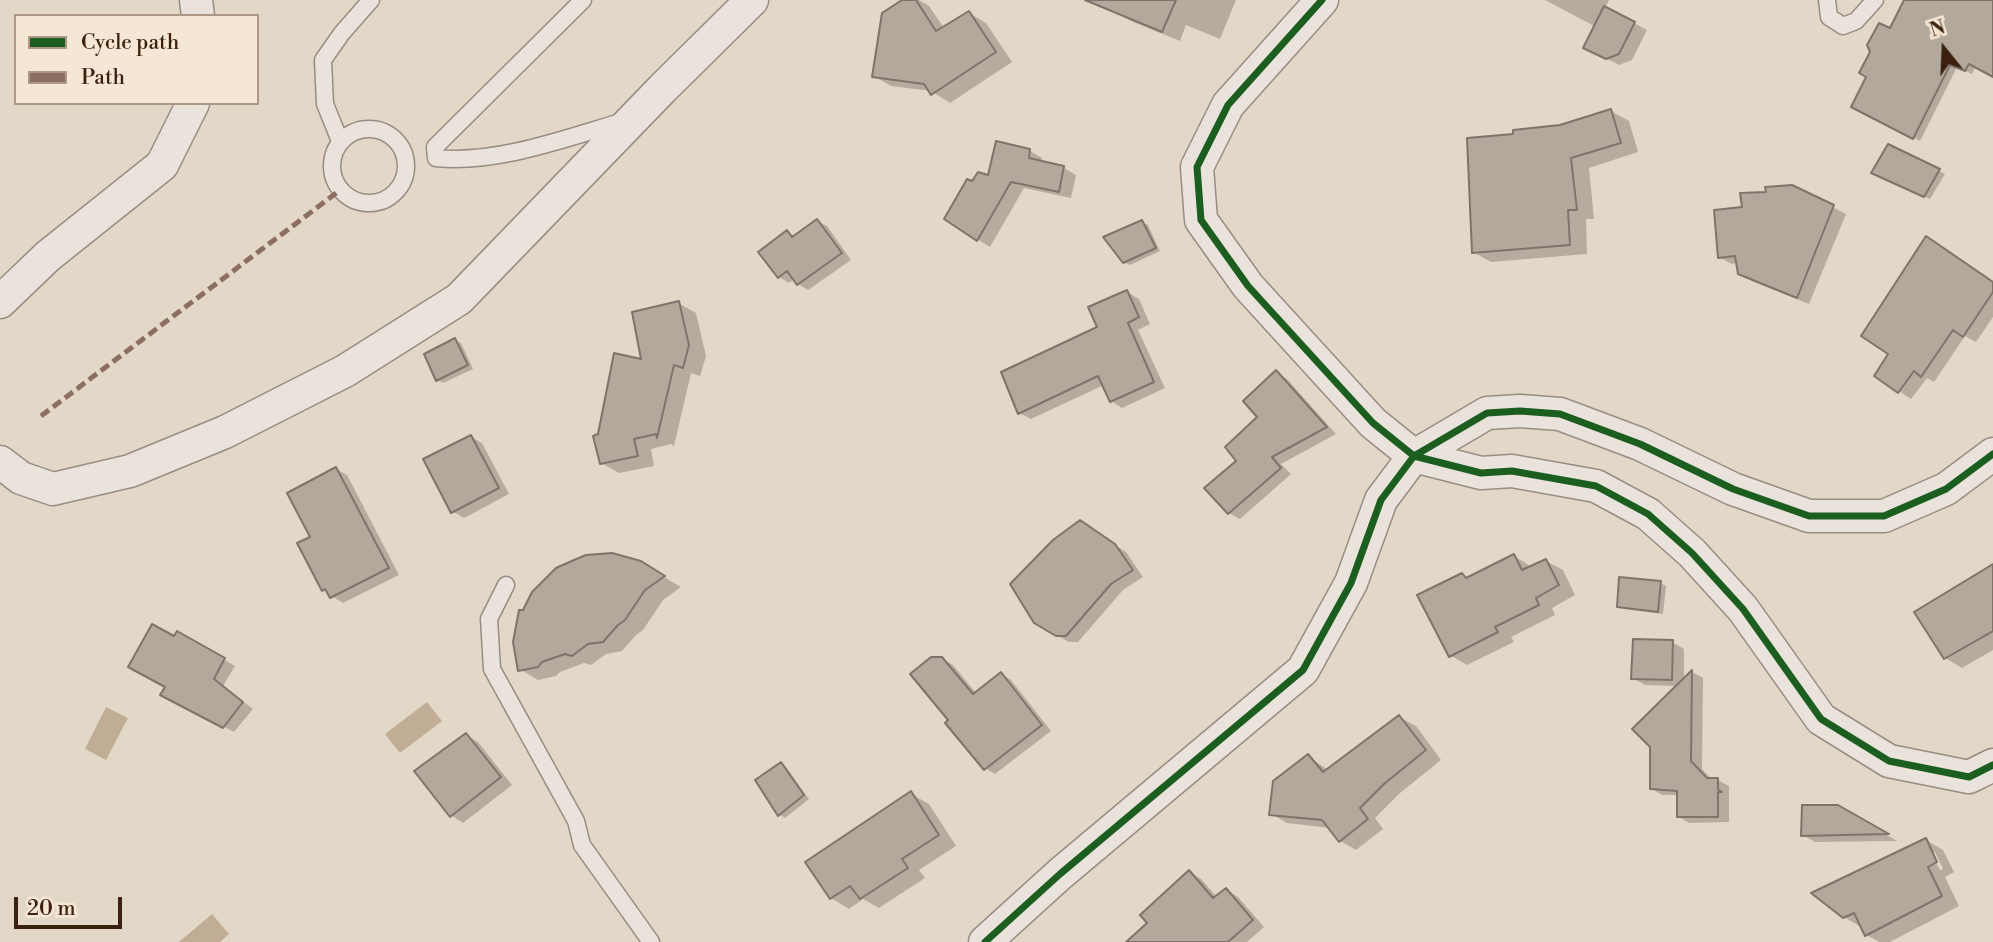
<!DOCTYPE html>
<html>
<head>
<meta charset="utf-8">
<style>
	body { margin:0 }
	#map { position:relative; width:1993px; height:942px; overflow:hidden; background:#e3d8c7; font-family:"Libre Bodoni",serif }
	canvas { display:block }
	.legend { position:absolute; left:14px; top:14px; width:245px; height:91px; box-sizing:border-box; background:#f5e7d3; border:2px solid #ab9785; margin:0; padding:9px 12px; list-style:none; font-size:21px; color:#3b1f0f }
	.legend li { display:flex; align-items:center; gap:14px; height:35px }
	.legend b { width:35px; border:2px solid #ab9785 }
	.north { position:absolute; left:1909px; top:14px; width:70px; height:70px; -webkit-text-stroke:5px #f5e7d3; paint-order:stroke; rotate:342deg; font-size:19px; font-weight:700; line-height:28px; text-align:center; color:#3b1f0f }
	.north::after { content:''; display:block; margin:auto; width:24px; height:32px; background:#3b1f0f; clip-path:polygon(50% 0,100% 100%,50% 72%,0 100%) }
	.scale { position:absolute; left:14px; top:897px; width:108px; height:32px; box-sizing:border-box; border:4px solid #3b1f0f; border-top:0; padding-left:9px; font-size:21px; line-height:24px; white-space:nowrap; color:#3b1f0f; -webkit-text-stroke:5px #f5e7d3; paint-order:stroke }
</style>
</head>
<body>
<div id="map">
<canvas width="1993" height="942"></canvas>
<ul class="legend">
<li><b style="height:9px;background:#1b5e20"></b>Cycle path</li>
<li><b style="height:9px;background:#8d6e63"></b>Path</li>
</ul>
<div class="north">N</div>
<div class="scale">20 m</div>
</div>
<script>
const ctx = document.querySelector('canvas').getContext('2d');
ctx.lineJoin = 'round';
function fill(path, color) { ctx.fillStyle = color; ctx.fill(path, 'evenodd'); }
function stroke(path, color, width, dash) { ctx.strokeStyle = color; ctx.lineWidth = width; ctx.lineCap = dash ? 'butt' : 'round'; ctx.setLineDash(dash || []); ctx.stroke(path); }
const water = new Path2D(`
	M427,702L442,721L400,753L385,734Z
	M106,707L128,718L106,760L85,749Z
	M212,914L229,934L220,942H179Z`);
const shadow = new Path2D(`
	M906,0H919L929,6L944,28L969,13L986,23L1012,62L950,103L931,91L891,86L874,76Z
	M1118,0H1236L1220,39L1186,25L1180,41L1131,21L1114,11Z
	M1545,0H1609L1605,8L1647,30L1632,60L1619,65L1598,54L1596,27Z
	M1916,0H1993V75L1976,66L1972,74L1957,67L1920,141L1854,106L1890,31Z
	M1611,111L1629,121L1638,152L1589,168L1594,219H1586L1587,254L1491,262L1473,252L1560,127Z
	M997,143L1030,151L1042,158L1041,163L1064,168L1076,175L1071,198L1024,188L990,247L946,219L973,184L989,177Z
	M1889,146L1945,174L1930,199L1879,176Z
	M1792,187L1846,214L1809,304L1752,281L1739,273L1738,263L1732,264L1719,257L1744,209L1767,193Z
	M817,221L827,226L851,260L808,290L798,284L794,279L789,283L779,277L787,232L795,236Z
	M1142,222L1148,225L1160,251L1130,265L1124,262Z
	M1939,246L1993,284V317L1976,342L1965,336L1934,382L1927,378L1911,399L1899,391L1891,354Z
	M1127,292L1139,299L1150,324L1138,330L1165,388L1122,408L1111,401L1104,385L1031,419L1019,413L1099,328Z
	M678,303L696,313L706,356L700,376L691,373L674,446L671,444L651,449L654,466L619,473L601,463L599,436Z
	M455,340L461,343L473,369L443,383L438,380Z
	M1276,373L1287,379L1336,434L1281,464L1291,474L1240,519L1229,513L1206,488L1239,461L1259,417Z
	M471,437L482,443L509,494L464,518L452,511Z
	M336,469L347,475L399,575L343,603L323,590L312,538Z
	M1091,529L1126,552L1143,577L1123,590L1078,642H1069L1038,625Z
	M1514,556L1532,567L1546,561L1563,570L1575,595L1552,608L1555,615L1511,637L1514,642L1467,665L1450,655L1462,575L1468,579Z
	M640,563L681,587L663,600L643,630L636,635L622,651L606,654L591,665L584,663L560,672L556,676L538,680L520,669Z
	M1993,566V650L1962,668L1945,658Z
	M1660,583L1666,586L1663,614L1624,609L1619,606Z
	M177,633L235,666L223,686L253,709L234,732L173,700L167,687Z
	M1672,642L1684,649V680L1692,672L1703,678L1702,769L1712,780H1718L1729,786V822L1689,823L1678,816L1679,795H1662L1651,788L1678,686L1645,685L1633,678Z
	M942,659L953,665L976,693L1001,674L1011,680L1051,731L995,774L985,768L951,720Z
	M1399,717L1416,726L1441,760L1400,793L1375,818L1383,829L1356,850L1340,841L1330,828L1287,823L1271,814L1308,756L1328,770Z
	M466,735L478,742L512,785L463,823L451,815Z
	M781,764L786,767L809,799L785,818L779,814Z
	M911,794L929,804L956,846L919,870L925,878L879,908L863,899L849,909L831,898Z
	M1838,806L1897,841L1815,842L1803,835Z
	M1926,840L1943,850L1954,872L1945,877L1959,906L1890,942H1879L1867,935L1861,927L1844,917ZM1931,852H1935L1943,869L1940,870Z
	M1189,872L1201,879L1217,897L1226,890L1238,897L1264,927L1247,942H1128L1150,924Z`);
const building = new Path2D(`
	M902,0H916L936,31L969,11L996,52L931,95L924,84L872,77L882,13Z
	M1085,0H1176L1162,32Z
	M1904,0H1993V77L1969,64L1965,71L1950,65L1913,139L1851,107L1866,77L1859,73L1870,52L1867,45L1879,23L1890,28Z
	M1604,6L1635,22L1619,54L1606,59L1583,48Z
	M1611,109L1621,143L1571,158L1577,210H1568L1570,245L1472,253L1467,138L1513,134V130L1560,125Z
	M996,141L1030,149L1029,158L1064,166L1059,192L1011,182L977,241L944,219L967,179L972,181L978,172L988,175Z
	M1888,144L1940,169L1924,197L1871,173Z
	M1792,185L1834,205L1797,298L1738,274L1735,256L1718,258L1714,210L1742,207L1740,193L1766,192L1765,187Z
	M817,219L842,253L797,285L787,271L778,278L758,252L787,230L792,237Z
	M1142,220L1156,248L1123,263L1103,237Z
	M1926,236L1993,282V292L1963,337L1953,330L1921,377L1914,371L1898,393L1874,376L1888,354L1861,336Z
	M1127,290L1139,317L1128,323L1154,382L1110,402L1098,376L1018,414L1001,372L1097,327L1088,307Z
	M679,301L689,345L683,368L674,365L657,438L656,434L634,439L638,456L600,464L593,436L598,434L614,353L641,359L632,312Z
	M455,338L468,365L436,381L424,354Z
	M1276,370L1327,427L1272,457L1281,468L1228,514L1204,488L1236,461L1225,447L1257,417L1243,401Z
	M471,435L499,488L451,513L423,459Z
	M336,467L389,568L330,598L325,589L322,591L297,543L310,537L287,493Z
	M1080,520L1115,544L1133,570L1111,584L1066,636H1056L1034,623L1010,584L1053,540Z
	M612,553L641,561L665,576L645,590L625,620L618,625L603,642L588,644L572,656L565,654L542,662L538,667L518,671L513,642L519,610H523L532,592L556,568L574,560L586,555Z
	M1514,554L1522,570L1546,559L1559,585L1536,598L1539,605L1495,627L1498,632L1449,657L1417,595L1462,573L1466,578Z
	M1993,564V631L1944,659L1914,612Z
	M1619,577L1661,581L1658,612L1617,607Z
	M152,624L174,636L177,631L225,658L214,679L243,702L223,728L160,695L165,687L128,667Z
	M1633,639L1673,640L1672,680L1631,679Z
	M931,657H942L973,694L1001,672L1042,725L984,770L945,723L948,720L910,674Z
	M1692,670L1691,761L1707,778H1718V789L1722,792H1718V817H1677V791L1650,789V747L1632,729Z
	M1399,715L1426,750L1384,784L1360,808L1368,819L1339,842L1322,820L1269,815L1273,781L1308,754L1323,772Z
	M466,733L501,777L450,817L414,771Z
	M781,762L804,795L778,816L755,780Z
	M911,791L939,835L902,859L908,868L860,899L850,886L830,899L805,862Z
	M1802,805H1838L1889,834L1801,836Z
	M1926,838L1937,862L1928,867L1942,896L1865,936L1854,913L1843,918L1811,893Z
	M1189,870L1213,898L1226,888L1253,920L1228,942H1126L1147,923L1140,915Z`);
const lane = new Path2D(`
	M583,0L435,147L436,158C496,164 564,139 621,122
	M1827,0L1829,17L1843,26L1856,21L1875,0
	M332 166a37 37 0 1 1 74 0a37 37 0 1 1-74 0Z
	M340,141L325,104L323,60L342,33L371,0
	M506,585L489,619L492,669L576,821L582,845L651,942`);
const street = new Path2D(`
	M196,0L198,16
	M1322,0L1228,105L1197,167L1201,220L1248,286L1373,423L1414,456L1481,473L1512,471L1596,486L1648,514L1692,553L1743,609L1821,719L1889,761L1969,777L1993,765
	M0,302L48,256L162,165L193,103
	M0,462L21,478L53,489L130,471L225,432L345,371L459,299L663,88L752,0
	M985,942L1060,874L1303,670L1351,583L1381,500L1414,456L1487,413L1520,411L1560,414L1640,444L1733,489L1809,516H1884L1946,489L1993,454`);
const quiet = new Path2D(`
	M41,416L339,191`);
const cycleway = new Path2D(`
	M1322,0L1228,105L1197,167L1201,220L1248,286L1373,423L1414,456L1481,473L1512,471L1596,486L1648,514L1692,553L1743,609L1821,719L1889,761L1969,777L1993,765
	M985,942L1060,874L1303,670L1351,583L1381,500L1414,456L1487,413L1520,411L1560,414L1640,444L1733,489L1809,516H1884L1946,489L1993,454`);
fill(water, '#c1ad96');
fill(shadow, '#0003');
fill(building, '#b2a89c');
stroke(building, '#7f746a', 2);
stroke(lane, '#978d82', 19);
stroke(street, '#978d82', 35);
stroke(lane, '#e9e3db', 16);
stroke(street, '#e9e3db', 32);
stroke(quiet, '#8d6e63', 5, [10, 5]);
stroke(cycleway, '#1b5e20', 7);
</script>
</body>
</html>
